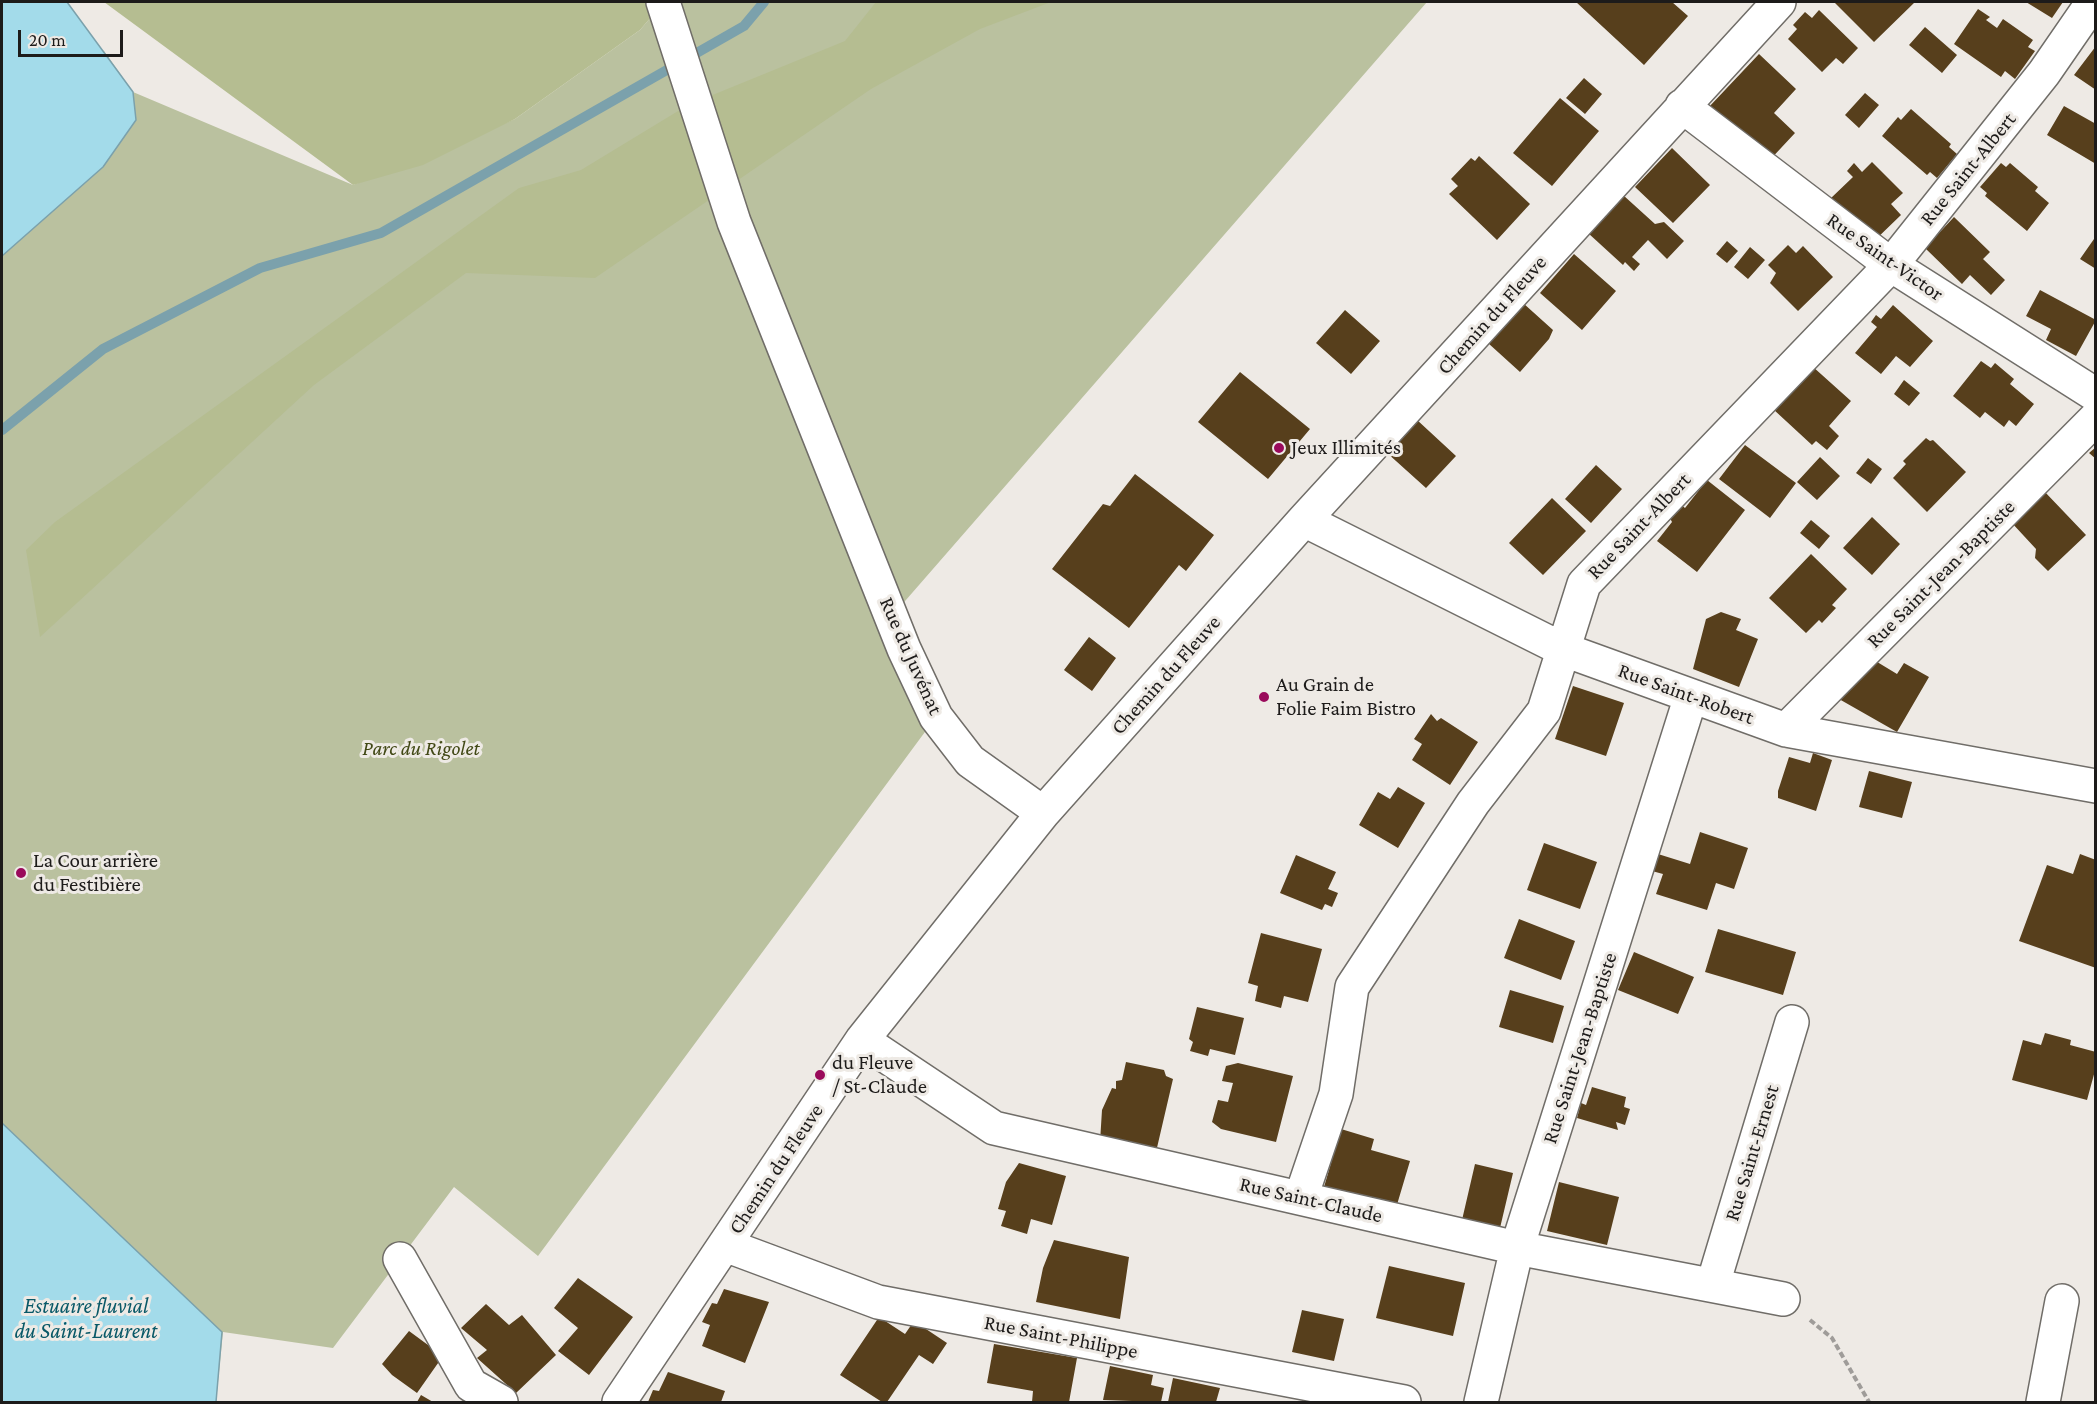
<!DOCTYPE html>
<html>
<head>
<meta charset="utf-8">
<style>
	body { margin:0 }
	#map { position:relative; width:2097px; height:1404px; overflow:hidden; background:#eeeae5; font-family:"Crimson Pro",serif }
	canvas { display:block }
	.frame { position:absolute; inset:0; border:3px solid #1d1b1a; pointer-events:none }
	.scale { position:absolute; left:18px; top:30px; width:105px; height:27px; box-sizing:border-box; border:3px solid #1d1b1a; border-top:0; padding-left:8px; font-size:18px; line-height:21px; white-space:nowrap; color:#1d1b1a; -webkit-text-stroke:4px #eeeae5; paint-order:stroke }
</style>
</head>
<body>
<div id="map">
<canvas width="2097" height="1404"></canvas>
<div class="frame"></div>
<div class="scale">20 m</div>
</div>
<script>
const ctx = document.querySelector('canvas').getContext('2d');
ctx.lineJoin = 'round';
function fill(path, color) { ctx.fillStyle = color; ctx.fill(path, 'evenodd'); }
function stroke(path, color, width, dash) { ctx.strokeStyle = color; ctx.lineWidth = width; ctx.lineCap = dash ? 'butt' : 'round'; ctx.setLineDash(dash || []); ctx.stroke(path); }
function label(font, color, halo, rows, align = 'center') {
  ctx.font = font + ' "Crimson Pro",serif'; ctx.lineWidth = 6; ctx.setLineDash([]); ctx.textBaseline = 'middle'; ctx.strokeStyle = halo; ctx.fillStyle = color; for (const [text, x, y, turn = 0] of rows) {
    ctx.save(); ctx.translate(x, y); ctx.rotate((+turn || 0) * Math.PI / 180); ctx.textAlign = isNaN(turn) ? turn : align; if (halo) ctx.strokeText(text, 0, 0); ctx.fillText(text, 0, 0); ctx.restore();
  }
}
const green = new Path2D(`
	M2,2L104,51L133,92L353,185L515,119L640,30L664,2H1427L892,616L936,717L538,1256L454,1187L333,1348L223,1332L216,1402H2Z`);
const forest = new Path2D(`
	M104,2H664L640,30L515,119L423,165L353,185Z
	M876,2H1051L980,29L871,89L595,278L466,273L314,385L40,637L26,550L55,522L519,188L581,170L688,105L845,41Z`);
const water = new Path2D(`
	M2,2H67L133,92L136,120L103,167L2,256Z
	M2,1123L222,1332L216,1402H2Z`);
const stream = new Path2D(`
	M2,430L103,349L260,268L381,233L744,26L764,2`);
const building = new Path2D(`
	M1576,2H1672L1688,16L1644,65Z
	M1834,2H1915L1874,42Z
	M2026,2H2063L2052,18Z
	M1978,9L1990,17L1986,20L1997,28L2003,19L2033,40L2028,47L2035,51L2015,79L2005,71L2001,77L1954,44Z
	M1819,10L1858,48L1843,64L1836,58L1822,72L1788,39L1797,29L1793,25L1805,12L1812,18Z
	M1925,27L1957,55L1942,73L1909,45Z
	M2096,46V90L2074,75Z
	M1759,54L1796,89L1774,113L1795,133L1767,163L1708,108Z
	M1584,78L1602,94L1585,114L1566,98Z
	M1865,93L1879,105L1859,128L1845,115Z
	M1560,98L1599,131L1552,186L1513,153Z
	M2064,106L2096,124V164L2047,135Z
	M1911,109L1951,144L1949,147L1957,154L1937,178L1930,172L1927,175L1882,136L1898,117L1901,120Z
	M1672,148L1710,185L1673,223L1635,187Z
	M1479,156L1530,204L1497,240L1449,194L1458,186L1451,179L1471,158L1475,161Z
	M1872,162L1903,193L1891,204L1901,215L1872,243L1830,199L1853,177L1847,171L1854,163L1862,172Z
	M2001,163L2006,167L2010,163L2038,187L2035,191L2049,203L2027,231L1985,196L1987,193L1980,187Z
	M1623,195L1655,224L1664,222L1684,241L1667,259L1648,240L1632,257L1640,264L1634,271L1625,262L1623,265L1588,233Z
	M1954,217L1990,252L1983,259L2005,280L1991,295L1970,275L1962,284L1925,248Z
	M2094,239L2096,241V269L2080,259Z
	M1727,241L1738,251L1727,263L1716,254Z
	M1788,245L1796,253L1803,246L1833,277L1798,311L1770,283L1776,273L1768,265Z
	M1750,247L1765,260L1748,279L1734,267Z
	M1574,254L1616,291L1582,330L1540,293Z
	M2040,290L2096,320L2076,356L2046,340L2051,329L2026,316Z
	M1523,303L1553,330L1549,339L1520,372L1488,343Z
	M1893,305L1933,341L1910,367L1896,356L1881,374L1855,353L1877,327L1871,322L1876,315L1881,319Z
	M1345,310L1380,341L1351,374L1316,343Z
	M1981,361L1991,368L1995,363L2014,379L2010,384L2034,404L2016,426L2009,420L2004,427L1985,412L1980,418L1953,396Z
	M1812,366L1851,401L1829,426L1839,436L1827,450L1816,441L1812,445L1773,409Z
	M1240,372L1310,429L1268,479L1198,422Z
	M1904,380L1920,393L1909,406L1894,394Z
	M1416,419L1456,456L1426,488L1386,452Z
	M1926,438L1930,441L1933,440L1966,472L1927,512L1893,478L1906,464L1903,461Z
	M1745,445L1796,483L1770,518L1719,479Z
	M2096,447V459L2089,453Z
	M1820,457L1840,476L1817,500L1797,482Z
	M1868,458L1882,469L1871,484L1856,473Z
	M1596,465L1622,489L1591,523L1565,499Z
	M1135,474L1214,535L1186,571L1179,565L1129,628L1052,569L1103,504L1110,506Z
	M1707,480L1745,510L1697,572L1657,541L1672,522L1669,516L1679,503L1685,508Z
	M2044,491L2086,535L2048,571L2035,558L2036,549L2011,522Z
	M1552,498L1586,531L1543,575L1509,543Z
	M1872,517L1900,544L1872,575L1843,548Z
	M1811,520L1830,536L1819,549L1800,533Z
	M1811,554L1847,589L1832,605L1836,608L1822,623L1819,620L1806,633L1769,598Z
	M1721,612L1741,619L1736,630L1758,639L1739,687L1693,669L1706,619Z
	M1089,637L1116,658L1092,691L1064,670Z
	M1864,654L1897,674L1904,663L1929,677L1897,732L1839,699Z
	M1573,686L1624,703L1606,756L1555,739Z
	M1431,714L1437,721L1441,718L1478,742L1450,785L1412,760L1422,744L1414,739Z
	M1813,753L1832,760L1816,811L1778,798V791L1789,757L1810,763Z
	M1869,771L1912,782L1902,818L1859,807Z
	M1398,787L1425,803L1398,848L1359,825L1378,792L1390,799Z
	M1700,832L1748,848L1734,889L1716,883L1707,910L1656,894L1663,874L1652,871L1658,854L1690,864Z
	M1544,843L1597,862L1580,909L1527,890Z
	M2080,854L2096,860V968L2019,941L2047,865L2073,874Z
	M1296,855L1336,872L1328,889L1338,893L1332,907L1325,904L1322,910L1280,893Z
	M1519,919L1575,941L1561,980L1504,958Z
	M1718,929L1796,952L1783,995L1705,972Z
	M1261,933L1322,949L1308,1002L1284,996L1281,1008L1255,1001L1258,986L1248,983Z
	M1634,952L1694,977L1678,1014L1618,990Z
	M1510,990L1564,1006L1553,1043L1499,1027Z
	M1197,1007L1244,1018L1235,1055L1210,1049L1208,1056L1190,1051L1193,1042L1189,1039Z
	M2045,1033L2071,1040L2070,1045L2096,1052V1067L2087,1100L2012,1080L2023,1040L2041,1045Z
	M1126,1062L1164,1070L1166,1076L1173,1079L1156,1152L1100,1142L1102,1110L1112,1088L1116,1089V1081L1122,1080Z
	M1238,1063L1293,1076L1276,1142L1221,1129L1212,1122L1218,1100L1228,1102L1233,1083L1222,1081L1226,1066Z
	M1592,1087L1626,1097L1624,1107L1630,1109L1625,1125L1616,1122L1618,1130L1577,1118L1581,1103L1586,1105Z
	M1341,1129L1374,1139L1371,1150L1410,1161L1396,1208L1324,1187Z
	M1019,1163L1066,1176L1052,1225L1031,1219L1027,1234L1001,1226L1006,1211L998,1209L1006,1182Z
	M1475,1164L1513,1173L1500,1228L1462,1220Z
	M1559,1182L1619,1197L1607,1245L1547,1231Z
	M1054,1240L1129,1257L1120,1319L1036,1302L1043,1268Z
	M1389,1266L1465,1283L1453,1336L1376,1318Z
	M578,1278L633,1317L589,1375L558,1351L578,1328L554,1308Z
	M724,1289L769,1302L745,1363L702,1346L710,1325L702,1322L712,1303L717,1304Z
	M486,1304L509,1325L522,1315L556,1355L516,1393L477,1358L487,1350L461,1328Z
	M1302,1310L1344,1319L1334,1361L1292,1352Z
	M879,1317L905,1334L914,1321L947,1343L933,1364L919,1355L887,1402H882L840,1375Z
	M409,1331L443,1356L417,1393L392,1375L382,1364Z
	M994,1344L1077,1358L1069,1402H1032L1033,1391L987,1383Z
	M1110,1366L1153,1375L1151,1385L1164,1388L1161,1402L1103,1400Z
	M668,1372L725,1391L721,1402H648L653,1390L659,1391Z
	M1173,1378L1220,1388L1216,1402H1168Z
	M421,1395L433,1402H417Z`);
const path = new Path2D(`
	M1810,1320L1832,1338L1869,1402`);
const minor = new Path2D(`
	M663,2L734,222L904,649L936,717L970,761L1043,813
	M1682,106L1891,265L2096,395
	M1304,520L1562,649L1786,730L2096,786
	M1786,730L2096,418
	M862,1040L994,1128L1517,1248L1783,1299
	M1301,1197L1336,1094L1352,987L1473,803L1544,711L1584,584L1891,265L2044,73L2093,2
	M725,1245L878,1302L1404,1402
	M400,1259L471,1385L501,1402
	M1713,1284L1792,1022
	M619,1402L862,1040L1043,813L1304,520L1779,2
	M1481,1402L1517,1248L1691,696
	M2043,1402L2062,1301`);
const markers = [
	[1279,448,6,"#9a0a5b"],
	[1264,697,6,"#9a0a5b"],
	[21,873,6,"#9a0a5b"],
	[820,1075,6,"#9a0a5b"]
];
const streetNames = [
	["Rue Saint-Albert",1968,169,-51],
	["Rue Saint-Victor",1885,257,35],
	["Chemin du Fleuve",1492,315,-48],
	["Rue Saint-Albert",1639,526,-46],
	["Rue Saint-Jean-Baptiste",1941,574,-45],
	["Rue du Juvénat",911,656,66],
	["Chemin du Fleuve",1166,675,-48],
	["Rue Saint-Robert",1686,694,20],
	["Rue Saint-Jean-Baptiste",1580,1048,-72],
	["Rue Saint-Ernest",1752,1153,-73],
	["Chemin du Fleuve",776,1169,-56],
	["Rue Saint-Claude",1311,1200,13],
	["Rue Saint-Philippe",1061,1337,11]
];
const poiNames = [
	["Jeux Illimités",1291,448],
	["Au Grain de",1276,685],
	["Folie Faim Bistro",1276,709],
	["La Cour arrière",33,861],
	["du Festibière",33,885],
	["du Fleuve",832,1063],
	["/ St-Claude",832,1087]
];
const parkNames = [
	["Parc du Rigolet",421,749]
];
const waterNames = [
	["Estuaire fluvial",86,1306],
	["du Saint-Laurent",86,1331]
];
fill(green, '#bac19f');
fill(forest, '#b5bd91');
fill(water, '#a3dbea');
stroke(water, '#7ba1ac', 1.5);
stroke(stream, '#7ba1ac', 10);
fill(building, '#573f1c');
stroke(minor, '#706d68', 36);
stroke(path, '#9f9c99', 4, [6, 3]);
stroke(minor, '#fff', 33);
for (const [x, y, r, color] of markers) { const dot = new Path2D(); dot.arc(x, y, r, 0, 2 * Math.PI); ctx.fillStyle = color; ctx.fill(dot); stroke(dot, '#eeeae5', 2); }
label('21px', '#1d1b1a', '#eeeae5', streetNames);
label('21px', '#1d1b1a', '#eeeae5', poiNames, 'left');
label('italic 21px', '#414815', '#eeeae5', parkNames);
label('italic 22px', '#085867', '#eeeae5', waterNames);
</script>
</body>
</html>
